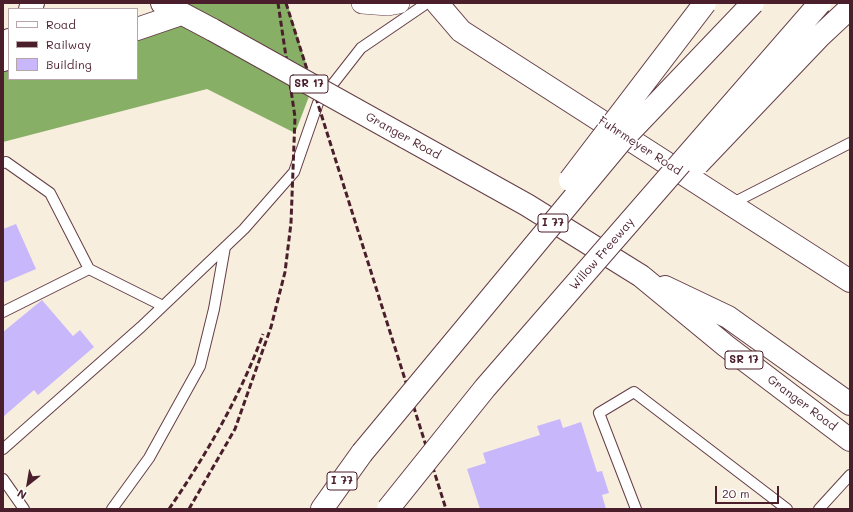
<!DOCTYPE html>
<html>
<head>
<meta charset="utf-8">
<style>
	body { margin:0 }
	#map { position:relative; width:853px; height:512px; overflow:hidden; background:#f8eede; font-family:Mali,sans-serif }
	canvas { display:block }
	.frame { position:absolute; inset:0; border:4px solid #4a1f2b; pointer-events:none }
	.legend { position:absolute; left:8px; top:8px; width:130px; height:72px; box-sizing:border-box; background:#fff; border:1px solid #b7a5aa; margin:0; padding:5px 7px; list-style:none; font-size:12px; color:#4a1f2b }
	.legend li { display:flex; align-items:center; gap:8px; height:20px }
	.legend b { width:20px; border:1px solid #b7a5aa }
	.north { position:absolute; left:8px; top:464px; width:40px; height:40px; -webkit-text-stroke:3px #fff; paint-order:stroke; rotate:211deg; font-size:11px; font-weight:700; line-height:16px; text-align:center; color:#4a1f2b }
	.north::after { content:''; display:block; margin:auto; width:14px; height:18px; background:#4a1f2b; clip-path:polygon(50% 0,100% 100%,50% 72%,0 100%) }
	.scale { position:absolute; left:715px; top:486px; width:64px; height:18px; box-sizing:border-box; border:2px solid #4a1f2b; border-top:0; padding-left:5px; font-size:12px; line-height:14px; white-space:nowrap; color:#4a1f2b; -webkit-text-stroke:3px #fff; paint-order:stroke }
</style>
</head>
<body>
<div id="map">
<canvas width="853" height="512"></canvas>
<div class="frame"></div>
<ul class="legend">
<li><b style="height:5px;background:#fff"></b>Road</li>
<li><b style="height:5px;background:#4a1f2b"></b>Railway</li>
<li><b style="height:11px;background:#c8b8fb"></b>Building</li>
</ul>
<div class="north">N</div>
<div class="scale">20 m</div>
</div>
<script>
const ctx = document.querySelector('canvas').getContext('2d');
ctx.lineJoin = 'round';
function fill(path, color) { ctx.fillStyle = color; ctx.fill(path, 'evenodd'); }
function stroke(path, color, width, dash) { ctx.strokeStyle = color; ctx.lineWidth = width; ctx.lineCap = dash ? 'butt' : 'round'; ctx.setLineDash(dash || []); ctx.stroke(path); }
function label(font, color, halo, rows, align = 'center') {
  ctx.font = font + ' Mali,sans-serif'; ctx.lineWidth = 3.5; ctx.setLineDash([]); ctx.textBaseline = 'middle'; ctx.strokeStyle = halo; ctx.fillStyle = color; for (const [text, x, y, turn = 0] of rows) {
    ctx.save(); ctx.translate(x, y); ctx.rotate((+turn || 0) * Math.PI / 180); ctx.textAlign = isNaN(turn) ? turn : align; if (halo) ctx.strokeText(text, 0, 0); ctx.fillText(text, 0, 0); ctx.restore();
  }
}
const forest = new Path2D(`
	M176,3H287L313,86L295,133L207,89L3,142V60L9,58V79H137V29Z`);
const building = new Path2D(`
	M16,224L36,269L3,283V229Z
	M42,300L73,336L80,330L94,347L38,395L34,390L3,417V332Z
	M560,419L563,428L581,422L597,472L602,471L609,493L602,495L606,509H480L467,469L486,463L483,453L540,435L537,426Z`);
const lane = new Path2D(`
	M3,163L6,162L50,193L89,269
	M731,204L850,143
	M3,312L89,269L163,306
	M3,449L141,327L244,229L294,172L318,103L361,48L427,3
	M3,479L24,509
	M112,509L149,458L200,366L214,309L225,247
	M636,509L599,413L634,392L787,509
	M819,509L850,475`);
const street = new Path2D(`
	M362,3L388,5L399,3`);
const secondary = new Path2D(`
	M437,3L461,31L850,281`);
const primary = new Path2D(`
	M162,3L213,30
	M30,9L33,3
	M137,29L181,14
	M3,43L9,40
	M3,60L9,58
	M405,137L527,205L641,276L726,346L850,440
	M665,287L728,317L850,404`);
const highway = new Path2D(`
	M322,509L362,453`);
const rail = new Path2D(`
	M286,3L446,509
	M169,509C205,457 242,393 263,334
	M189,509L235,429L271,327L285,272L291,223L295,117L278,3`);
const primaryBridge = new Path2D(`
	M213,30L405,137`);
const highwayBridge = new Path2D(`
	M698,164L820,36L850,8
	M570,180L705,3
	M362,453L621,141L753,3
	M388,509L485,388L820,3`);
const shields = [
	[309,84,38],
	[553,223,30],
	[744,360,38],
	[342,481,30]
];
const shieldNames = [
	["SR 17",309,84],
	["I 77",553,223],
	["SR 17",744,360],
	["I 77",342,481]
];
const streetNames = [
	["Granger Road",403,136,29],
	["Fuhrmeyer Road",640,146,33],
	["Willow Freeway",602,254,-49],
	["Granger Road",802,403,37]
];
fill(forest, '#87b066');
fill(building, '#c8b8fb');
stroke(lane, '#643e46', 12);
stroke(street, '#643e46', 22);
stroke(secondary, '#643e46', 24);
stroke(primary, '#643e46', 24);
stroke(highway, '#643e46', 24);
stroke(lane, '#fff', 10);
stroke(street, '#fff', 21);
stroke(secondary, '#fff', 22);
stroke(primary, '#fff', 22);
stroke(highway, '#fff', 22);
stroke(rail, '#4a1f2b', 3, [6, 3]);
stroke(primaryBridge, '#643e46', 24, []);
stroke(highwayBridge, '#643e46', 24, []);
stroke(primaryBridge, '#fff', 22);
stroke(highwayBridge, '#fff', 22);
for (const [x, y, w] of shields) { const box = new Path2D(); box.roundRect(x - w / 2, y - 9, w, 18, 3); ctx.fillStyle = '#fff'; ctx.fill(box); stroke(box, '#4a1f2b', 1); }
label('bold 11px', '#4a1f2b', null, shieldNames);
label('12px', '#4a1f2b', '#fff', streetNames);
</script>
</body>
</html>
